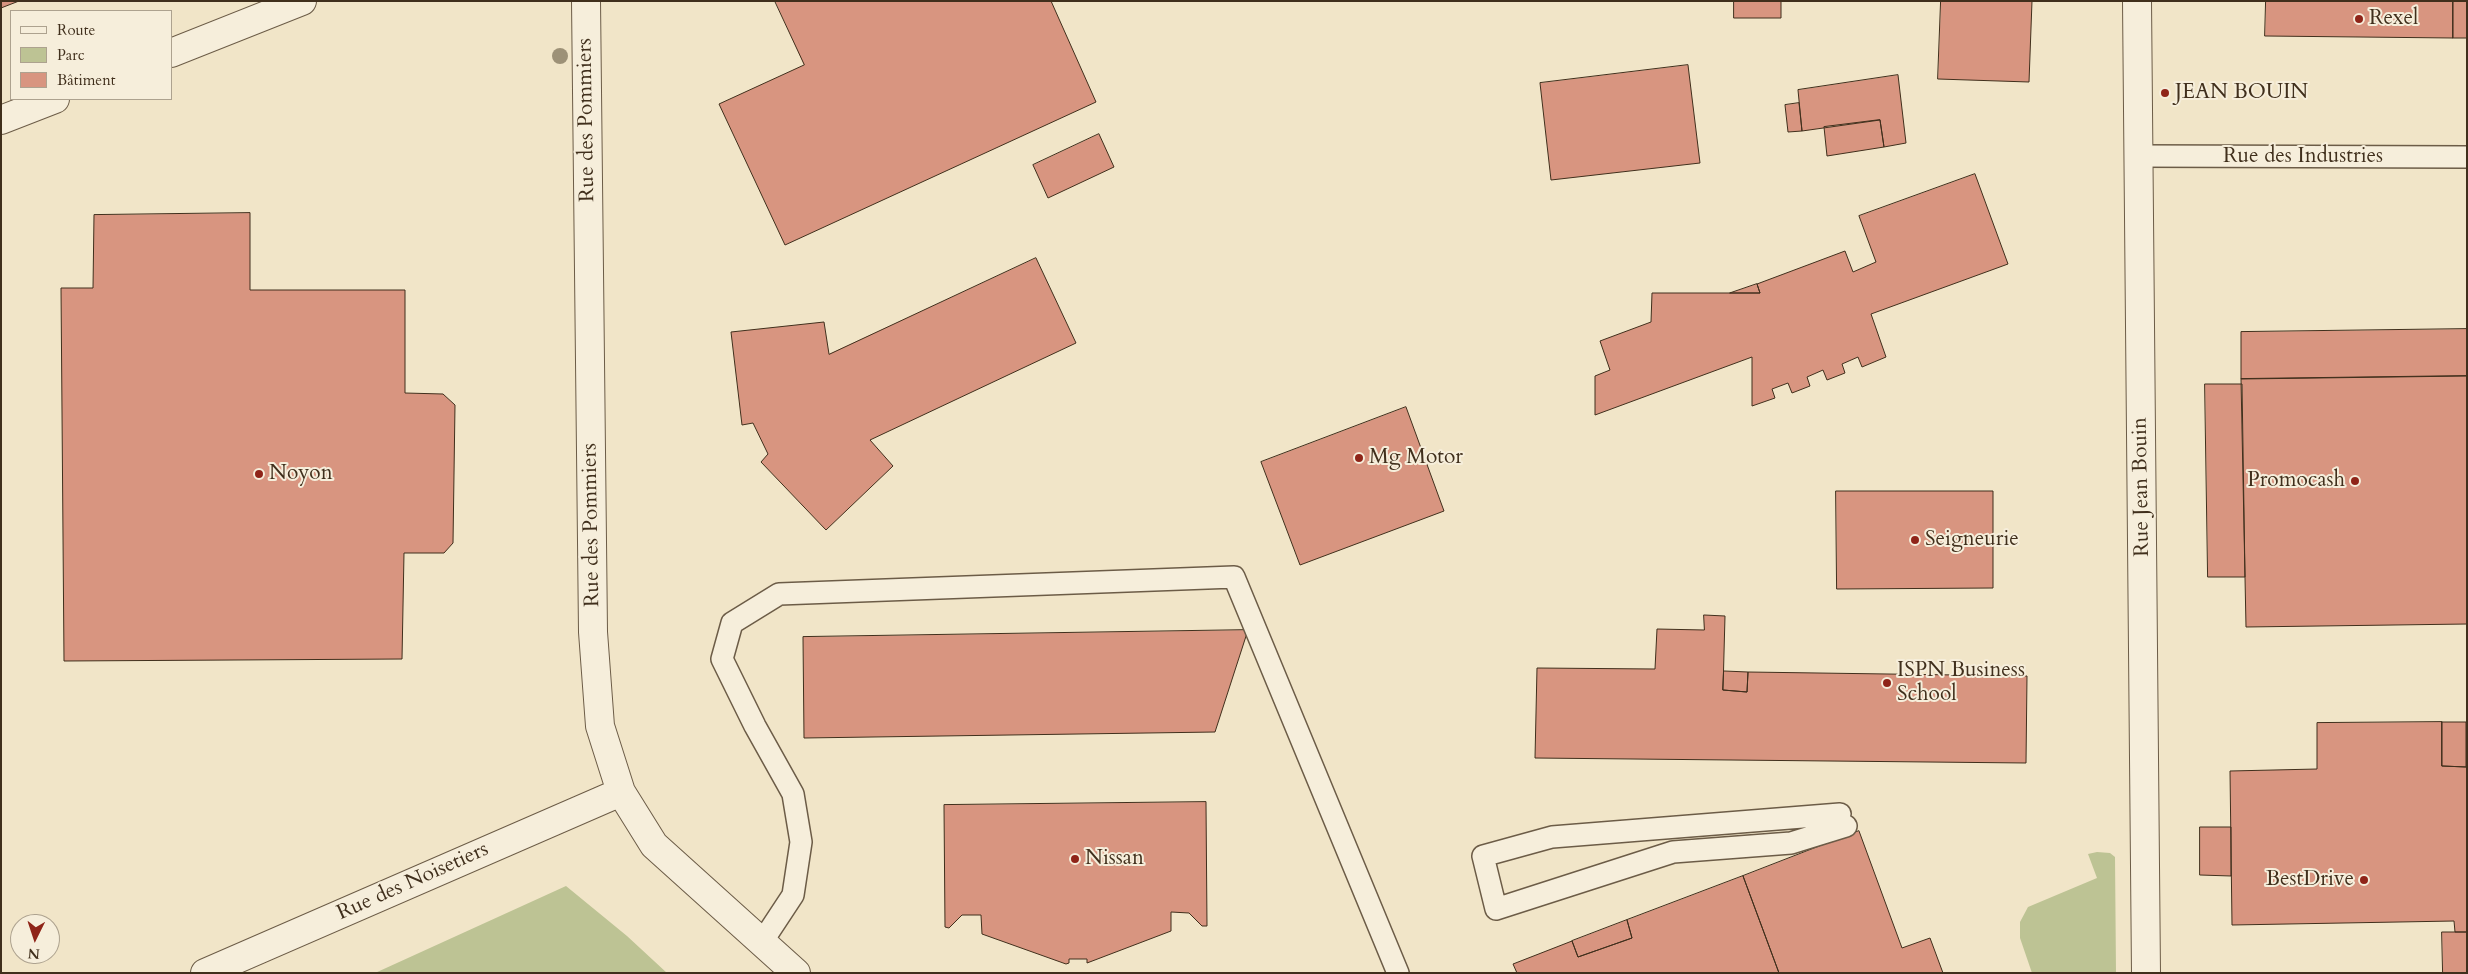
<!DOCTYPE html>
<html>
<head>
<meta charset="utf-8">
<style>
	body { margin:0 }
	#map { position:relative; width:2468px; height:974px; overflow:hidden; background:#f1e5c8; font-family:Cardo,serif }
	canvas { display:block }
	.frame { position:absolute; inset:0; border:2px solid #402f1c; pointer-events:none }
	.legend { position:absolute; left:10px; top:10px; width:162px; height:90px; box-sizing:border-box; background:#f6eedb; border:1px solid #ada28f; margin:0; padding:6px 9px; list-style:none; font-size:15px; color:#402f1c }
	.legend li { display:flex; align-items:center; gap:10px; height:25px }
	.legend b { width:25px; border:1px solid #ada28f }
	.north { position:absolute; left:10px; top:914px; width:50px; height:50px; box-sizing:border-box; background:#f6eedb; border:1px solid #ada28f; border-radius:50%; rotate:184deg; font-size:14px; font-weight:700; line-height:20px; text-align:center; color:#402f1c }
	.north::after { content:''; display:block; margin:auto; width:18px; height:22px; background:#8f2418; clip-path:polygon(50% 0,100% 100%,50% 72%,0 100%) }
</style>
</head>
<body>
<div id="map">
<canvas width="2468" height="974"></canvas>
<div class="frame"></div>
<ul class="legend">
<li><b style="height:6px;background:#f6eedb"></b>Route</li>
<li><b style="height:14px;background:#bdc394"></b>Parc</li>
<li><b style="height:14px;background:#d89580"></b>Bâtiment</li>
</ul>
<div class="north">N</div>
</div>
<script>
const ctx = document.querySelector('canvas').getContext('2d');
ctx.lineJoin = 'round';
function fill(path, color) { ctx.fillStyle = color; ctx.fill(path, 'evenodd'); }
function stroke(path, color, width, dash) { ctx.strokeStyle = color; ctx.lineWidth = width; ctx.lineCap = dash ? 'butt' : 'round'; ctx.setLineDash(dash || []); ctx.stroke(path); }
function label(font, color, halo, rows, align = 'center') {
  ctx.font = font + ' Cardo,serif'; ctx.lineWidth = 4; ctx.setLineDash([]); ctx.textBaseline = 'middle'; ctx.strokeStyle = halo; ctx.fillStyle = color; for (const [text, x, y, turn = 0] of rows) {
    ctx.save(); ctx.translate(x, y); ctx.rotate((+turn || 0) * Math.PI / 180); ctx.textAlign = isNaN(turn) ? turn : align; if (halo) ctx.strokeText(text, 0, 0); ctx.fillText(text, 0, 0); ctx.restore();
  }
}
const green = new Path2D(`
	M2097,852L2110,853L2115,857L2116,973H2032L2020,938V922L2028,907L2097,878L2088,854Z
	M566,886L627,936L667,973H375Z`);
const building = new Path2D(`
	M1,1H19L1,8Z
	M775,1H1051L1096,102L785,245L719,104L804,65Z
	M1734,1H1781V18H1734Z
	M1941,1H2032L2029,82L1938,79Z
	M2266,1H2453V38L2265,36Z
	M2453,1H2467V38H2453Z
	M1688,65L1700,163L1551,180L1540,83Z
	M1898,75L1906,143L1884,147L1880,120L1802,131L1798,90Z
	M1799,103L1802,131L1788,132L1785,105Z
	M1880,120L1884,147L1827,156L1824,127Z
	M1099,134L1114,167L1048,198L1033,165Z
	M1975,174L2008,264L1871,314L1886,357L1862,367L1858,357L1842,364L1845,373L1827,380L1823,370L1807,377L1810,386L1792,393L1788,383L1772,389L1775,398L1752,406V357L1595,415V376L1610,370L1600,341L1651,322L1652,293H1760L1757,284L1845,251L1853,272L1876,262L1859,216Z
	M250,213V290H405V393L443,394L455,405L453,543L444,553H404L402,659L64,661L61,288H93L94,215Z
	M1036,258L1076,343L870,440L893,466L826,530L761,462L768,454L753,423L742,425L731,332L824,322L829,354Z
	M1757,284L1760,293H1730Z
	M2467,329V376L2241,379V332Z
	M2467,376V624L2246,627L2241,379Z
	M2205,384H2242L2245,577H2208Z
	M1406,407L1444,511L1300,565L1261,462Z
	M1836,491H1993V588L1837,589Z
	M1704,615L1725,616L1723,690L1747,692L1748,672L2027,676L2026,763L1535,758L1537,668L1655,669L1657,629L1704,630Z
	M1248,630L1215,732L804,738L803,637Z
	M1724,671L1748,672L1747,692L1723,690Z
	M2442,722H2466V767L2442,766Z
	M2442,722V766L2467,767V932H2455L2454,921L2232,925L2230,771L2317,769V723Z
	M1206,802L1207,926H1202L1189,913L1171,912V931L1087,963V959H1069V963L1066,964L982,934L981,915H962L949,928L945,927L944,805Z
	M2200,827H2231V876L2200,875Z
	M1859,831L1902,948L1930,938L1943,973H1779L1743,876Z
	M1743,876L1779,973H1517L1513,964L1572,941L1578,957L1632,938L1627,920Z
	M1627,920L1632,938L1578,957L1572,941Z
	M2442,932H2467V973H2443Z`);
const service = new Path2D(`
	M2139,156L2467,157
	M1840,814L1552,837L1483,856L1496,909L1673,852L1791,843L1846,826
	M762,942L793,895L801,842L793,794L755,726L722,659L732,623L779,594L1234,577L1398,973`);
const minor = new Path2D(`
	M586,1L593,632L600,726L621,792L654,845L796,973
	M2137,1L2146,973
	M171,53L302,1
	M1,120L55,99
	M205,973L621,792`);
const trees = [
	[560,56]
];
const markers = [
	[2359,19,5,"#8f2418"],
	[2165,93,5,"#8f2418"],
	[1359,458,5,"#8f2418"],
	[259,474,5,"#8f2418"],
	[2355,481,5,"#8f2418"],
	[1915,540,5,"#8f2418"],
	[1887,683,5,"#8f2418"],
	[1075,859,5,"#8f2418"],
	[2364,880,5,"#8f2418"]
];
const poiNames = [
	["Rexel",2369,19],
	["JEAN BOUIN",2175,93],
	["Mg Motor",1369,458],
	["Noyon",269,474],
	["Promocash",2345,481,"right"],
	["Seigneurie",1925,540],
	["ISPN Business",1897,671],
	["School",1897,695],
	["Nissan",1085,859],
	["BestDrive",2354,880,"right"]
];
const streetNames = [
	["Rue des Pommiers",587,120,-91],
	["Rue des Industries",2303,157],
	["Rue Jean Bouin",2142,487,-91],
	["Rue des Pommiers",592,525,-91],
	["Rue des Noisetiers",413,882,-24]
];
fill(green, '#bdc394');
fill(building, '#d89580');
stroke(building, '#402f1c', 1);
stroke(service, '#6c5c47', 24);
stroke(minor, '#6c5c47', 30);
stroke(service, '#f6eedb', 21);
stroke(minor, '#f6eedb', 28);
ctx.fillStyle = '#9d9177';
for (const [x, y] of trees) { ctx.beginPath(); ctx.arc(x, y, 8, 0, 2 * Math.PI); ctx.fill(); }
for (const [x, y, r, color] of markers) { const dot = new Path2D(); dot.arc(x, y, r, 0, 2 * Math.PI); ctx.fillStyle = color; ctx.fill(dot); stroke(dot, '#f6eedb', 2); }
label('21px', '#402f1c', '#f6eedb', poiNames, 'left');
label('21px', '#402f1c', '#f6eedb', streetNames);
</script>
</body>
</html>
